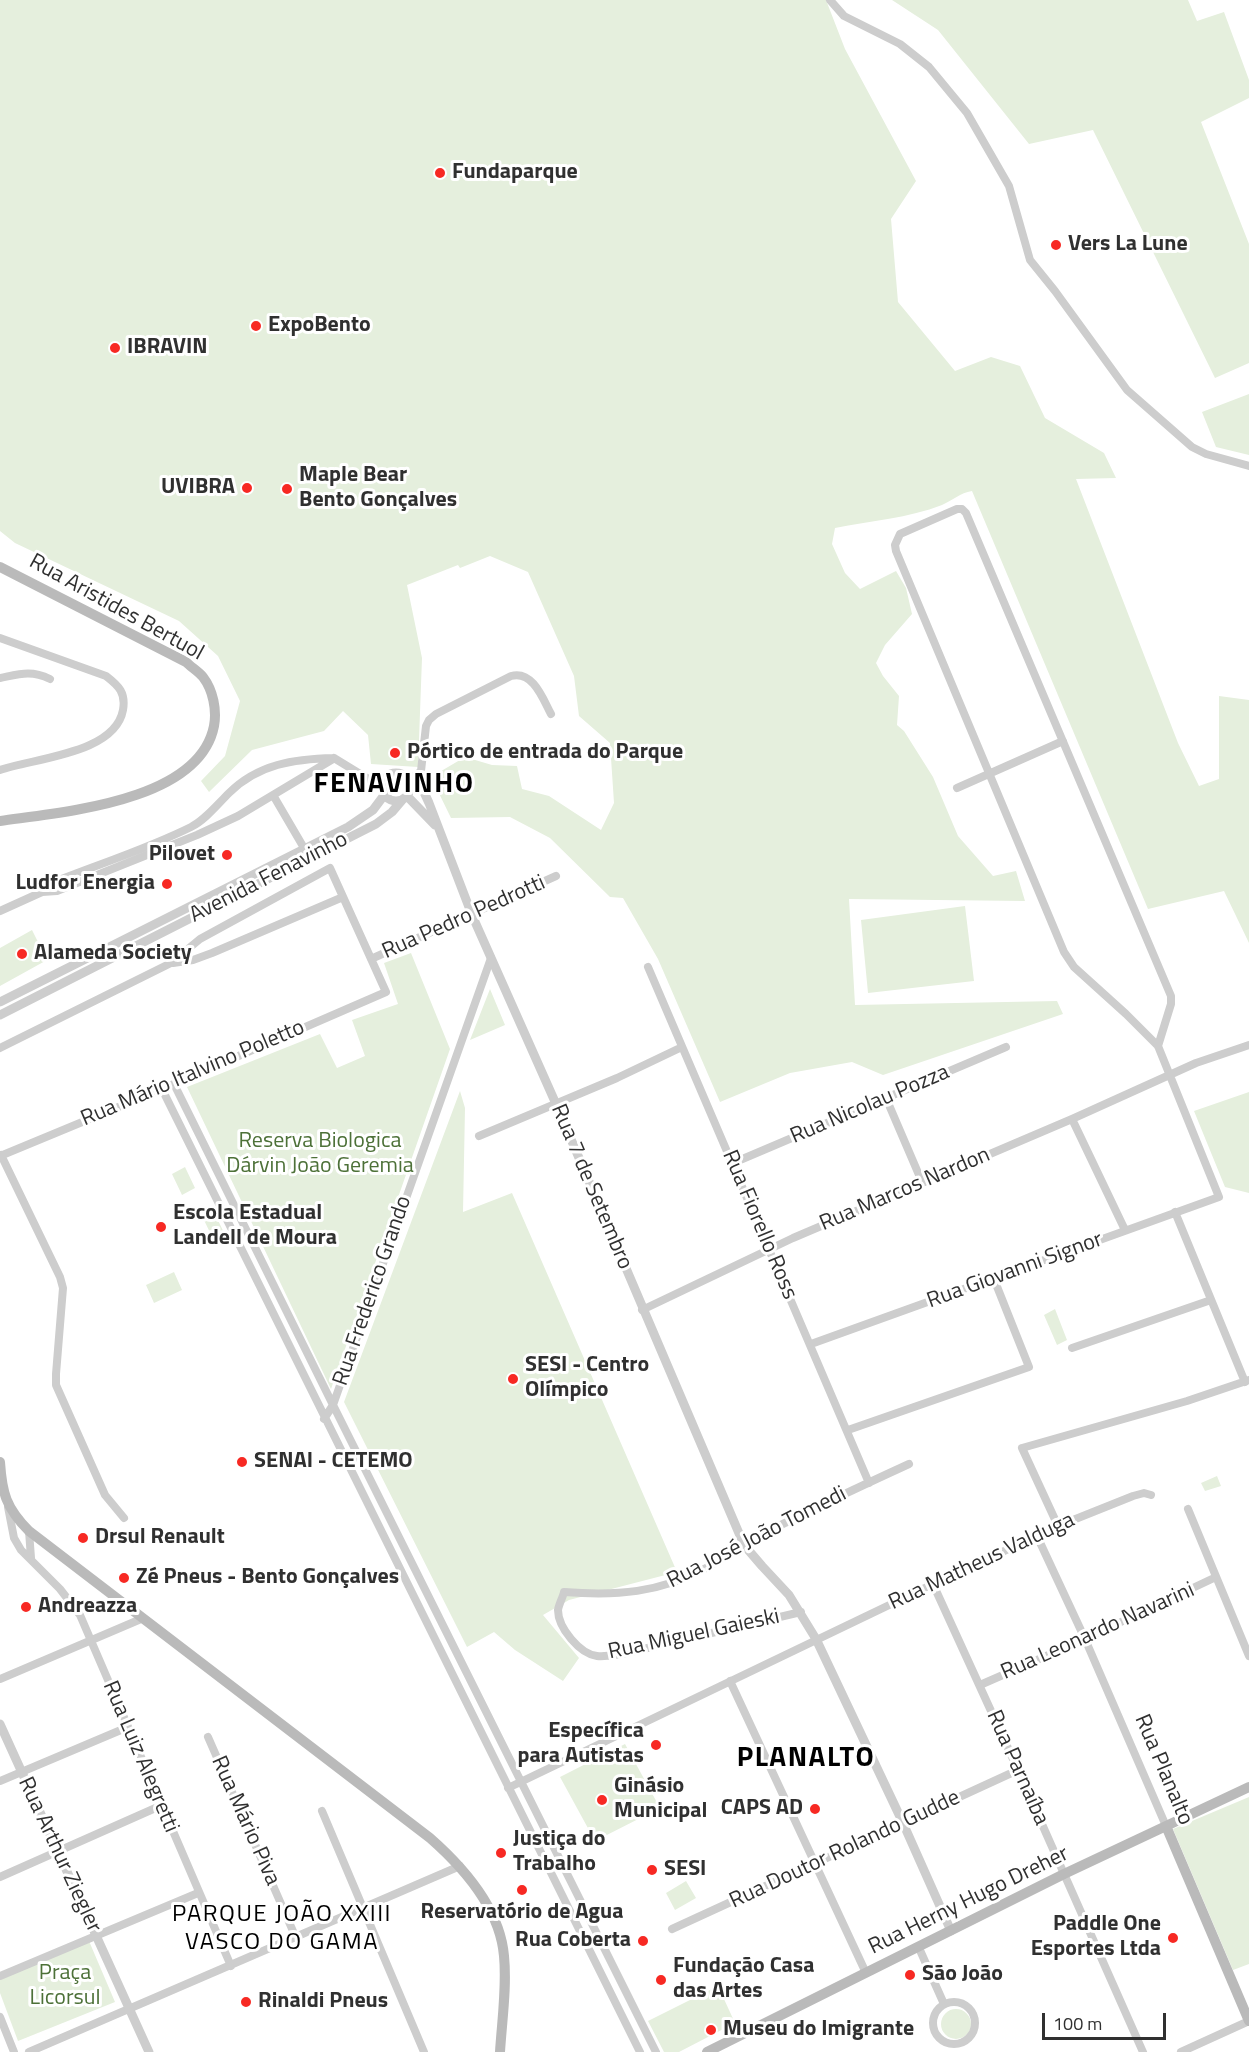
<!DOCTYPE html>
<html>
<head>
<meta charset="utf-8">
<style>
	body { margin:0 }
	#map { position:relative; width:1249px; height:2052px; overflow:hidden; background:#fff; font-family:"Titillium Web",sans-serif }
	canvas { display:block }
	.scale { position:absolute; left:1042px; top:2013px; width:124px; height:27px; box-sizing:border-box; border:3px solid #303030; border-top:0; padding-left:8px; font-size:18px; line-height:21px; white-space:nowrap; color:#303030; -webkit-text-stroke:4px #fff; paint-order:stroke }
</style>
</head>
<body>
<div id="map">
<canvas width="1249" height="2052"></canvas>
<div class="scale">100 m</div>
</div>
<script>
const ctx = document.querySelector('canvas').getContext('2d');
ctx.lineJoin = 'round';
function fill(path, color) { ctx.fillStyle = color; ctx.fill(path, 'evenodd'); }
function stroke(path, color, width, dash) { ctx.strokeStyle = color; ctx.lineWidth = width; ctx.lineCap = dash ? 'butt' : 'round'; ctx.setLineDash(dash || []); ctx.stroke(path); }
function label(font, color, halo, rows, align = 'center') {
  ctx.font = font + ' "Titillium Web",sans-serif'; ctx.lineWidth = 6; ctx.setLineDash([]); ctx.textBaseline = 'middle'; ctx.strokeStyle = halo; ctx.fillStyle = color; for (const [text, x, y, turn = 0] of rows) {
    ctx.save(); ctx.translate(x, y); ctx.rotate((+turn || 0) * Math.PI / 180); ctx.textAlign = isNaN(turn) ? turn : align; if (halo) ctx.strokeText(text, 0, 0); ctx.fillText(text, 0, 0); ctx.restore();
  }
}
const green = new Path2D(`
	M0,0H826L845,49L916,181L891,219L898,302L955,371L991,357L1020,366L1045,418L1104,453L1116,478L1076,479L1178,743L1199,786L1219,779V696L1249,700V943L1224,891L1148,909L972,491C960,493 953,500 942,505C909,518 870,521 835,528L832,544L845,573L860,589L896,571L906,588L912,614L885,645L876,663L883,676L899,696L897,725L904,731L933,777L958,836L993,876L1016,871L1025,901L849,899L855,1005L1057,1001L1063,1014L883,1075L852,1062L790,1073L720,1102L658,959L623,898L610,897L550,838L510,817L451,818L431,777L465,757L492,765L517,766L522,789L549,796L601,830L614,803L610,743L579,716L574,676L528,572L490,556L460,568L458,565L407,585L422,658L418,767L371,764L368,735L343,711L324,731L252,750L209,792L201,781L225,756L240,701L218,656L179,621L15,543L0,531Z
	M892,0H1188L1197,21L1224,12L1249,80V98L1201,122L1249,244V363L1215,378L1093,130L1029,144L938,30Z
	M1249,394V455L1216,447L1202,412Z
	M965,906L974,981L868,993L861,920Z
	M32,930L47,960L0,986V948Z
	M411,953L450,1049L331,1389L187,1087L320,1034L337,1068L365,1056L352,1020L398,1004L384,963Z
	M490,989L505,1025L470,1040Z
	M460,1091L465,1108L463,1212L512,1193L677,1572L569,1600L543,1615L579,1658L563,1681L515,1650L494,1632L467,1647L344,1402Z
	M1249,1092V1193L1225,1187L1194,1111Z
	M185,1167L195,1188L182,1195L172,1174Z
	M214,1212L227,1239L216,1245L203,1218Z
	M174,1272L182,1290L154,1303L146,1285Z
	M1055,1309L1067,1340L1057,1345L1044,1315Z
	M1217,1476L1221,1486L1205,1491L1201,1483Z
	M625,1744L660,1808L595,1841L560,1777Z
	M1249,1797V1964L1233,1970L1173,1829Z
	M686,1881L696,1898L675,1910L666,1893Z
	M89,1941L115,2002L18,2041L0,1993V1978Z
	M718,1986L735,2023L679,2052H664L648,2021Z
	M941 2024a15 15 0 1 1 30 0a15 15 0 1 1-30 0Z`);
const minor = new Path2D(`
	M830,0L844,16L900,44L929,67L967,113L1009,186L1030,260L1055,291L1127,390L1192,447L1206,454L1249,466
	M0,638L106,676C119,686 126,693 123,710C115,754 34,758 0,770
	M0,678C20,674 31,670 50,679
	M334,758L383,788
	M407,779L416,775L421,771L426,726L429,720L436,714L511,676C533,670 543,699 551,714
	M957,788L1063,741
	M273,795L304,848
	M42,892L57,891L197,835L238,816L333,759
	M0,911L42,892L54,882C99,864 147,849 191,827C205,820 217,805 229,793C258,764 294,759 334,758
	M371,959L556,876
	M173,963L193,960L212,953L343,897
	M648,967L869,1483
	M0,1048L171,963L200,939L330,868L386,992L174,1084L0,1156
	M174,1084L333,1405L656,2052
	M162,1089L640,2052
	M886,1098L922,1182
	M1072,1119L1125,1230
	M479,1136L617,1078L682,1047
	M1,1155L60,1277L63,1288L56,1374V1385L105,1495L124,1518
	M733,1163L1006,1047
	M1175,1212L1245,1382
	M642,1310L793,1238L1072,1119L1196,1063L1249,1045
	M811,1344L1219,1197L1158,1046L1126,1014L1074,967L1064,952L896,551L895,545L900,534L957,509H962L966,513L1171,996V1004L1158,1046
	M1072,1348L1211,1300
	M324,1419L333,1405L491,958
	M848,1430L1029,1367L994,1279
	M8,1507L14,1538L21,1550L60,1589L80,1615L231,1966
	M1188,1509L1249,1656
	M1058,1526L1022,1448L1187,1401L1249,1380
	M29,1531L31,1558
	M1037,1536L1085,1639L1166,1826
	M933,1584L1018,1770L1143,2052
	M801,1612L622,1654C614,1655 605,1657 597,1656C580,1654 558,1628 558,1610C559,1604 563,1597 564,1592C617,1596 659,1593 706,1568C726,1557 744,1543 765,1533C812,1509 861,1486 909,1464
	M0,1679L141,1619
	M730,1681L866,1973
	M980,1685L1085,1639L1216,1577
	M208,1737L296,1938
	M0,1781L128,1727
	M508,1788L933,1584L1058,1526L1133,1496L1144,1493L1151,1495
	M322,1811L424,2052
	M0,1877L160,1806
	M672,1929L1018,1770
	M919,1948L944,2004
	M0,1976L198,1893
	M933 2023a21 21 0 1 1 42 0a21 21 0 1 1-42 0Z
	M0,2017L14,2052
	M29,2052L460,1866
	M1181,2052L1249,2021`);
const tertiary = new Path2D(`
	M382 787a14 14 0 1 1 28 0a14 14 0 1 1-28 0Z
	M408,781L423,790L429,803L472,915L556,1104L744,1545L762,1566L789,1595L816,1639L903,1823L951,1931
	M407,796L435,825
	M0,1002L348,827L373,810L385,794
	M0,1015L376,824L392,812L403,799
	M0,1724L149,2052`);
const secondary = new Path2D(`
	M0,567L186,662C191,667 199,672 203,677C213,690 217,710 214,726C199,802 62,812 0,821
	M0,1462C2,1493 6,1508 29,1531L430,1838C463,1867 500,1909 504,1956C507,1987 502,2020 500,2052
	M1166,1826L1249,2021
	M707,2052L1064,1874L1249,1787`);
const markers = [
	[440,173,6,"#f72923"],
	[1056,245,6,"#f72923"],
	[256,326,6,"#f72923"],
	[115,348,6,"#f72923"],
	[247,488,6,"#f72923"],
	[287,489,6,"#f72923"],
	[395,753,6,"#f72923"],
	[227,855,6,"#f72923"],
	[167,884,6,"#f72923"],
	[22,954,6,"#f72923"],
	[161,1227,6,"#f72923"],
	[513,1379,6,"#f72923"],
	[242,1462,6,"#f72923"],
	[83,1538,6,"#f72923"],
	[124,1578,6,"#f72923"],
	[26,1607,6,"#f72923"],
	[656,1745,6,"#f72923"],
	[602,1800,6,"#f72923"],
	[815,1809,6,"#f72923"],
	[501,1853,6,"#f72923"],
	[652,1870,6,"#f72923"],
	[522,1890,6,"#f72923"],
	[1173,1938,6,"#f72923"],
	[643,1941,6,"#f72923"],
	[910,1975,6,"#f72923"],
	[661,1980,6,"#f72923"],
	[246,2002,6,"#f72923"],
	[711,2030,6,"#f72923"]
];
const poiNames = [
	["Fundaparque",452,173],
	["Vers La Lune",1068,245],
	["ExpoBento",268,326],
	["IBRAVIN",127,348],
	["Maple Bear",299,476],
	["Bento Gonçalves",299,501],
	["UVIBRA",235,488,"right"],
	["Pórtico de entrada do Parque",407,753],
	["Pilovet",215,855,"right"],
	["Ludfor Energia",155,884,"right"],
	["Alameda Society",34,954],
	["Escola Estadual",173,1214],
	["Landell de Moura",173,1239],
	["SESI - Centro",525,1366],
	["Olímpico",525,1391],
	["SENAI - CETEMO",254,1462],
	["Drsul Renault",95,1538],
	["Zé Pneus - Bento Gonçalves",136,1578],
	["Andreazza",38,1607],
	["Específica",644,1732,"right"],
	["para Autistas",644,1757,"right"],
	["Ginásio",614,1787],
	["Municipal",614,1812],
	["CAPS AD",803,1809,"right"],
	["Justiça do",513,1840],
	["Trabalho",513,1865],
	["SESI",664,1870],
	["Reservatório de Agua",522,1913,"center"],
	["Paddle One",1161,1925,"right"],
	["Esportes Ltda",1161,1950,"right"],
	["Rua Coberta",631,1941,"right"],
	["Fundação Casa",673,1967],
	["das Artes",673,1992],
	["São João",922,1975],
	["Rinaldi Pneus",258,2002],
	["Museu do Imigrante",723,2030]
];
const streetNames = [
	["Rua Aristides Bertuol",116,608,29],
	["Avenida Fenavinho",269,878,-27],
	["Rua Pedro Pedrotti",464,918,-24],
	["Rua Mário Italvino Poletto",193,1074,-23],
	["Rua Nicolau Pozza",870,1105,-23],
	["Rua 7 de Setembro",591,1187,67],
	["Rua Marcos Nardon",905,1190,-23],
	["Rua Fiorello Ross",759,1225,67],
	["Rua Giovanni Signor",1015,1271,-20],
	["Rua Frederico Grando",373,1291,-71],
	["Rua José João Tomedi",757,1538,-27],
	["Rua Matheus Valduga",982,1562,-25],
	["Rua Leonardo Navarini",1098,1632,-24],
	["Rua Miguel Gaieski",694,1635,-12],
	["Rua Luiz Alegretti",140,1757,67],
	["Rua Parnaíba",1017,1768,66],
	["Rua Planalto",1163,1770,67],
	["Rua Mário Piva",245,1821,66],
	["Rua Doutor Rolando Gudde",845,1850,-25],
	["Rua Arthur Ziegler",59,1855,65],
	["Rua Herny Hugo Dreher",969,1901,-26]
];
const parkNames = [
	["Reserva Biologica",320,1142],
	["Dárvin João Geremia",320,1167],
	["Praça",65,1974],
	["Licorsul",65,1999]
];
const neighbourhoodNames = [
	["PARQUE JOÃO XXIII",282,1915],
	["VASCO DO GAMA",282,1943]
];
const districtNames = [
	["FENAVINHO",394,785],
	["PLANALTO",806,1759]
];
fill(green, '#e5efdd');
stroke(minor, '#cdcdcd', 8);
stroke(tertiary, '#cdcdcd', 9);
stroke(secondary, '#bababa', 10);
for (const [x, y, r, color] of markers) { const dot = new Path2D(); dot.arc(x, y, r, 0, 2 * Math.PI); ctx.fillStyle = color; ctx.fill(dot); stroke(dot, '#fff', 2); }
label('bold 22px', '#303030', '#fff', poiNames, 'left');
label('22px', '#303030', '#fff', streetNames);
label('22px', '#4d7138', '#fff', parkNames);
ctx.letterSpacing = '1.5px';
label('24px', '#000', '#fff', neighbourhoodNames);
ctx.letterSpacing = '0px';
ctx.letterSpacing = '1.5px';
label('bold 28px', '#000', '#fff', districtNames);
ctx.letterSpacing = '0px';
</script>
</body>
</html>
